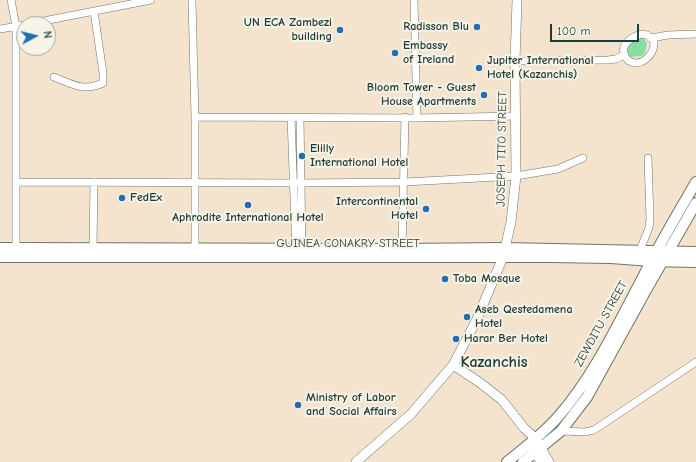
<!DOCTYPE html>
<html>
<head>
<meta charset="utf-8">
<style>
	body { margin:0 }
	#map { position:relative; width:696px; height:462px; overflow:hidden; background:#f4e4cd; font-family:"Comic Neue",sans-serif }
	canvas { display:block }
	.north { position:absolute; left:16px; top:16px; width:40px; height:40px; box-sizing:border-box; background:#f7f3e8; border:1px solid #a1aaa0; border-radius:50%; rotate:83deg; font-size:11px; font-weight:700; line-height:16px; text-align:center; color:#1f3d34 }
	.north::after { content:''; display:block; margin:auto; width:14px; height:18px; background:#1f6fb2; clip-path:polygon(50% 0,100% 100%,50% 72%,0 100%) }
	.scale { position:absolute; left:550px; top:24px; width:89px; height:18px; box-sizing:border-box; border:2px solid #1f3d34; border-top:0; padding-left:5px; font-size:12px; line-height:14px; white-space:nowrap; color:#1f3d34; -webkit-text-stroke:3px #f7f3e8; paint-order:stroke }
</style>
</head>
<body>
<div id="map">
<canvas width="696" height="462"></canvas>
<div class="north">N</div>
<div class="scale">100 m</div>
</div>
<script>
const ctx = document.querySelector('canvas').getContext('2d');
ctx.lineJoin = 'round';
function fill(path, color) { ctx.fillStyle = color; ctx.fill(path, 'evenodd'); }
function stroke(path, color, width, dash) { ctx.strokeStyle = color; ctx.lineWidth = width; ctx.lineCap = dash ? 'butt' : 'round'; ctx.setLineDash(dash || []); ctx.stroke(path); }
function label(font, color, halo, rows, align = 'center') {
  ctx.font = font + ' "Comic Neue",sans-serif'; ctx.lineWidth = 4; ctx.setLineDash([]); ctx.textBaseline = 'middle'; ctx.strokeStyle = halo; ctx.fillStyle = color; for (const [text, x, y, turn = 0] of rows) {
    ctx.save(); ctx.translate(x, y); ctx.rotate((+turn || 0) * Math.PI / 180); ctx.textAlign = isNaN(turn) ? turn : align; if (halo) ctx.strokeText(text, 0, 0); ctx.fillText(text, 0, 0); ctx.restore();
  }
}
const green = new Path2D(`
	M639,38L644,39L647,43L645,53L642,56L630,57C622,48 632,43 639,38Z`);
const street = new Path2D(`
	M11,0L16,26V248
	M192,0L195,117V249
	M414,0L417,118
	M28,24L151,0
	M0,29L24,25
	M642,34L647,35L654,41C655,54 642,68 629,61C626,59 625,56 624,53C621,43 634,36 642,34Z
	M651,38L668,35L696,34
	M515,61L608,60L616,59L624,55
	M54,77C72,84 83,92 103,83V73L94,11
	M195,117L417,118L516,116
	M291,117L296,253
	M300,117L302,253
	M16,182L300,183L405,182L516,176L558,169L583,158
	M93,249L94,182
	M402,249L405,117
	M640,250L649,228L650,219L648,158
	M561,431L585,432L594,430L696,362`);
const secondary = new Path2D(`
	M453,365L479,382L502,400L524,428L536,439L549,462
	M531,446L541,462
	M356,462L411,414L453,365L477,319L503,257L511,222L516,176L515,61L517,0`);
const primary = new Path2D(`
	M0,248L402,249L505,248L696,252
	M0,257H551L611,258L651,261L696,262
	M507,462C524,448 542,435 557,418C593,378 619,322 644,275C660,243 678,213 696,182
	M523,462L561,431L587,397L646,290L696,203`);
const markers = [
	[477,27,4,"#1f6fb2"],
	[340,30,4,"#1f6fb2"],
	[395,53,4,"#1f6fb2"],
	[479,68,4,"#1f6fb2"],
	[484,95,4,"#1f6fb2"],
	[302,156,4,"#1f6fb2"],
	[122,198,4,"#1f6fb2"],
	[248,205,4,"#1f6fb2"],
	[426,209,4,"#1f6fb2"],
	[445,279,4,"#1f6fb2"],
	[467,317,4,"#1f6fb2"],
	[456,339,4,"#1f6fb2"],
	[298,405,4,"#1f6fb2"]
];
const poiNames = [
	["UN ECA Zambezi",332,23,"right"],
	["building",332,37,"right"],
	["Radisson Blu",469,27,"right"],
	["Embassy",403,46],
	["of Ireland",403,60],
	["Jupiter International",487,61],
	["Hotel (Kazanchis)",487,75],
	["Bloom Tower - Guest",476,88,"right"],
	["House Apartments",476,102,"right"],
	["Elilly",310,149],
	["International Hotel",310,163],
	["FedEx",130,198],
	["Intercontinental",418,202,"right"],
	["Hotel",418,216,"right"],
	["Aphrodite International Hotel",248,218,"center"],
	["Toba Mosque",453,279],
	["Aseb Qestedamena",475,310],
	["Hotel",475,324],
	["Harar Ber Hotel",464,339],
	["Ministry of Labor",306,398],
	["and Social Affairs",306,412]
];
const streetNames = [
	["JOSEPH TITO STREET",502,149,-89],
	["GUINEA CONAKRY STREET",348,244],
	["ZEWDITU STREET",601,324,-61]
];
const districtNames = [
	["Kazanchis",494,362]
];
fill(green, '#87dea3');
stroke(street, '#6a776a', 8);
stroke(secondary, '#6a776a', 10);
stroke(primary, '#6a776a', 12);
stroke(street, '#fff', 7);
stroke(secondary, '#fff', 9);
stroke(primary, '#fff', 10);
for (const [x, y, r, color] of markers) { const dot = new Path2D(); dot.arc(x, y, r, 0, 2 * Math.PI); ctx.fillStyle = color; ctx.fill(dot); stroke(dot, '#f7f3e8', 1.5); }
label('bold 12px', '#1f3d34', '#f7f3e8', poiNames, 'left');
label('12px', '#1f3d34', '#f7f3e8', streetNames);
label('bold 16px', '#1f3d34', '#f7f3e8', districtNames);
</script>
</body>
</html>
